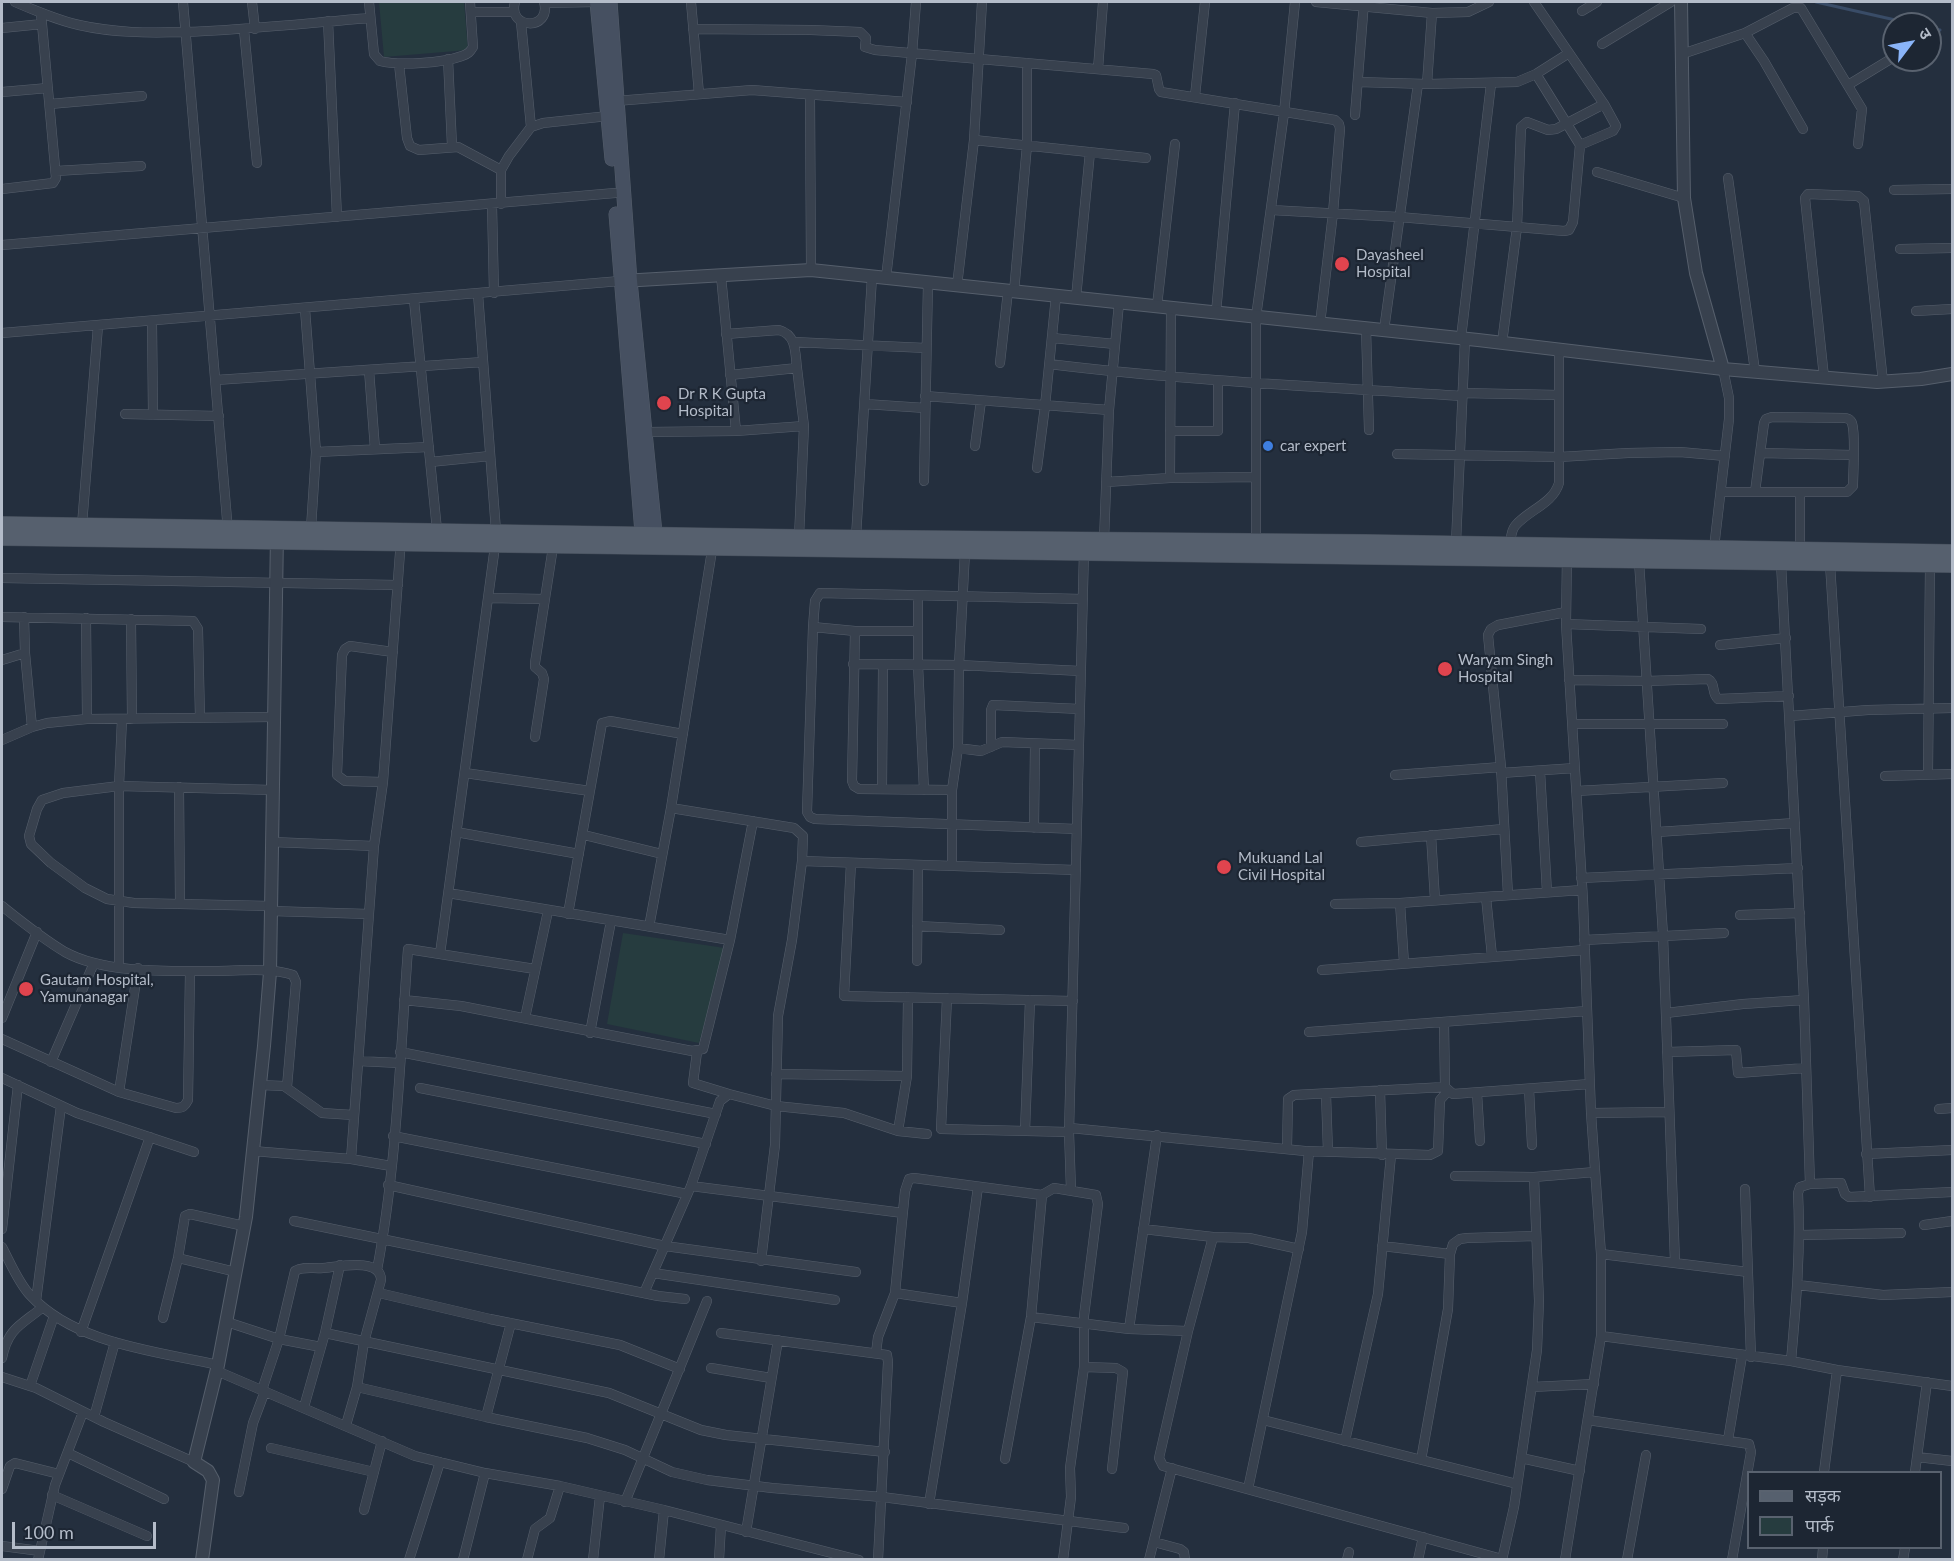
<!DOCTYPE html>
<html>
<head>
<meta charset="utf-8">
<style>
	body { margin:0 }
	#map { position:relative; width:1954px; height:1561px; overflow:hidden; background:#242f3e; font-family:Lato,"Noto Sans Devanagari",sans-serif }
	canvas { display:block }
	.frame { position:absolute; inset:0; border:3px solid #b4bcc9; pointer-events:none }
	.legend { position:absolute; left:1747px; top:1471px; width:195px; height:78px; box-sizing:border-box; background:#1d2633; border:2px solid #59626f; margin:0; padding:8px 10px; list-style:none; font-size:18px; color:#b4bcc9 }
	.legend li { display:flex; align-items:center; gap:12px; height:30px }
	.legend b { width:30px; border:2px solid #59626f }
	.north { position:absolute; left:1882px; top:12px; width:60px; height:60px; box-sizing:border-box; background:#1d2633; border:2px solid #59626f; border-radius:50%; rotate:58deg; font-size:16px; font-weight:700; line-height:24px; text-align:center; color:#b4bcc9 }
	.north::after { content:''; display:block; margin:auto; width:21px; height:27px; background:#8ab4f8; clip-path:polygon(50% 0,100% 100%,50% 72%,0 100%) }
	.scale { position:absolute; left:12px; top:1522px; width:144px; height:27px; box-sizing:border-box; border:3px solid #b4bcc9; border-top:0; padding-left:8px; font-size:18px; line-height:21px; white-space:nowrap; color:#b4bcc9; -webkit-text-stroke:4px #1d2633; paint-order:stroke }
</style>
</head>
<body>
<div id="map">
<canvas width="1954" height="1561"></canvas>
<div class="frame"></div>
<ul class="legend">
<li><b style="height:8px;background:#56606e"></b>सड़क</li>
<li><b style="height:16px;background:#263c3f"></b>पार्क</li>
</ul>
<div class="north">उ</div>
<div class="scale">100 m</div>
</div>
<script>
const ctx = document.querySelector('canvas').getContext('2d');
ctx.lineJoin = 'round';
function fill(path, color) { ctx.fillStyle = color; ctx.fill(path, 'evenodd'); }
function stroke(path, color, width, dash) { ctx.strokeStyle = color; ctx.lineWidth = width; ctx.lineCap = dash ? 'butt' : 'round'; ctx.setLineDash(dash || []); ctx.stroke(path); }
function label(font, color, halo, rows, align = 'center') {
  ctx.font = font + ' Lato,sans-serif'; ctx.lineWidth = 4.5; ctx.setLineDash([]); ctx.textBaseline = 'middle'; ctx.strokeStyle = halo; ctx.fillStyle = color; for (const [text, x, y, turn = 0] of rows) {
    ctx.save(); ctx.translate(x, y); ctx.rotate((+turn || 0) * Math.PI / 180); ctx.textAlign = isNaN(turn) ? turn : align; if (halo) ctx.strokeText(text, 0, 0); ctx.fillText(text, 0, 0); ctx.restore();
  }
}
const green = new Path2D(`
	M379,2H464L468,50L384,57Z
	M623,933L725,948L699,1043L607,1024Z`);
const stream = new Path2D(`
	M1816,2L1913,24
	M1930,28L1940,30`);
const minor = new Path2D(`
	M15,2C36,11 57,20 79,25C114,33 148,33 184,32C246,30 308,23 370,18
	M183,2L228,531
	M252,2L255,29
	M369,2L374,54L380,61C399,66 443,63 462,56C468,54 470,52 473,47L470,2
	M515,2C507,30 552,31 544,2
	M691,2L699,94
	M1316,2L1432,13L1468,12L1489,2
	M545,3L597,2
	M1582,11L1597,2
	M471,12H514
	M328,21L337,217
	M521,22L531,127
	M2,28L42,24
	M693,29L811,30L860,32L866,38L865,47L875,50L1153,74L1156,75L1159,89L1161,92L1335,120L1339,124L1340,129L1333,213L1320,324
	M244,30L257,163
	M1745,33L1793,8H1801L1862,109L1858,144
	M1930,36L1933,34
	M1602,44L1671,2
	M1682,54L1745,33L1764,61L1803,129
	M448,59L452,146
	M399,64L407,138L410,146L419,150L458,147L501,170
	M1098,69L1103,2
	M1536,74L1580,145
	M1358,82L1427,84L1517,82L1536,74L1569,53L1534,2
	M1427,84L1432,13
	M1848,85L1894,57
	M2,92L48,88
	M810,95L811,270
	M1195,96L1205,2
	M616,101L752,90L907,102
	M50,104L142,96
	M1355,115L1364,2
	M974,140L1146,158
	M56,171L141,166
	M1597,172L1684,198
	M1728,178L1755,371
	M2,189L53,183L56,178L41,13
	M1894,190L1952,189
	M501,204V170L509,156L531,127L543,123L608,116
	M492,205L494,293
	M1271,210L1399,217L1564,231L1569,230L1573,222L1580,145L1613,131L1616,126L1604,104L1569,53
	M2,245L615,193
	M1900,249L1952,248
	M721,276L736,431
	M886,278L912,54L916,2
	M957,286L974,140L982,2
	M1014,292L1027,145V63
	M478,294L496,531
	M1076,298L1090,152
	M414,300L437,530
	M1157,306L1175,144
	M305,309L316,452L311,528
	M1916,311L1952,309
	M1216,313L1235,103
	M152,321L153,415
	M1366,328L1369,430
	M1384,330L1418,84
	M2,333L620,281
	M726,334L779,330C797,335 795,353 797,368L730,375
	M1052,338L1115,344
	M1461,338L1491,84
	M794,342L926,348
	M1502,343L1517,227L1521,127L1527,122L1548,130L1556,129L1604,104
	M1000,363L1008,291
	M1049,364C1187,381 1324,387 1462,396
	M797,368L804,426L799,537
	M369,370L375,449
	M1824,377L1805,198L1808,194L1858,196L1864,201L1883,382
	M216,380L483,362
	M1462,393L1559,395
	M925,396L1109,410
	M865,404L925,408
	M125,414L219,416
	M1170,431H1218V381
	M646,432L736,431L804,426
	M975,446L981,401
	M316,452L429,447
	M1761,453L1853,455
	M1397,454L1559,457L1628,453L1680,452L1725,456
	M430,462L490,456
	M1037,468L1045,406L1056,296
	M1170,478L1171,308
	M924,481L928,283
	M1106,482L1170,478L1256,477
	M1721,492C1763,492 1805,492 1847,492L1853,486C1853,472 1856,436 1852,423C1850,419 1849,419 1845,418L1772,417L1766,419L1764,423L1755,492
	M82,525L98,326
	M856,537L872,277
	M1104,540L1109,410L1119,303
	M1256,541V317L1284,113L1295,2
	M1456,543L1465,339
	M1510,544C1511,538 1511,531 1515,526C1528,510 1553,504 1559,483V349
	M1714,548L1729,419V398L1723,369
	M1800,550V492
	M1639,561L1663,935L1675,1262
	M1781,563L1804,1000L1810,1184
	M1830,564L1870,1197
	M2,578L398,585
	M918,597V665L924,790
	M488,598L545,599
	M2,617L193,621L198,629L200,718
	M24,617L25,653L32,727
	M86,618L87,719
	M131,619L132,719
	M1566,624L1701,629
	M813,627L855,631H918
	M855,631L852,781L854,786L859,789L952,790
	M1720,645L1786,638
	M2,660L25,653
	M853,664L959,665L1081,671
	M1569,680L1647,681L1708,679C1716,683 1711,693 1718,699L1789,696
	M1790,716L1868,710L1952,708
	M1572,724H1723
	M535,737L544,679L542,673L535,667V663L553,547
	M2,740L32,727L47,723L87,719L274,717
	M991,747V710L993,705L1080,709
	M958,748L981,751L1002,742L1079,745
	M1540,771L1547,892
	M465,773L590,791
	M1501,773L1575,768
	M1928,774L1930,564
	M1395,775L1501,767
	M1885,776L1952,774
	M383,782L345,781L337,775L342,655L345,649L350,646L393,652
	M179,787L180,904
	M882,789L883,665
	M1576,791L1723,783
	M671,808L794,828L803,836L802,861L792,940L778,1016L775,1145L761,1261
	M1034,828L1035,744
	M1077,829L815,819L810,817L807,812L813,627L815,601L820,593L1083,599
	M456,832L579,854
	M1657,832L1795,823
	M584,835L662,854
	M1431,835L1435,900
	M272,842L374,846
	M1361,842L1503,829
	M802,861L1076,870
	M851,863L844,996L1073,1001
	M952,865V790L958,748L959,665L965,552
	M1581,878L1798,868
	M448,893L730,940
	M1508,895L1501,767L1488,635L1491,629L1498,625L1566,612
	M1486,897L1492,956
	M1400,903L1404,963
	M1335,904L1400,903L1582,890
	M2,906C22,922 43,939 65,952C105,974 170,971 215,971C239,971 270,967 293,975L296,982L287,1087
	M271,906L134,903L107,899L85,888L51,863L31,844L29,836L37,809L42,800L63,793L119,786L273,790
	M271,911L369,914
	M568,914L602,723L610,721L683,734
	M1740,915L1800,913
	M917,926L1000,930
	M649,927L671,808L713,544
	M1584,940L1724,933
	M440,954L495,546
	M917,961L918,865
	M119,968V786L122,719
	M1322,970L1585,950
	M947,998L941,1129L1069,1132
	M404,1000L461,1006L692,1051L703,1049L730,940L753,821
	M1666,1013L1743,1004L1804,1000
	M2,1018L37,932
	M525,1018L548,911
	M1444,1022L1445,1087
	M1309,1032L1587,1011
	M590,1033L611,921
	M2,1039L119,1092L176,1108C183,1108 185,1106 188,1100L190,971
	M400,1052L716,1114
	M697,1052L693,1083L729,1094
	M1667,1052L1736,1050L1738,1073L1805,1068
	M358,1061L399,1063
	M51,1062L94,963
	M776,1074L907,1076
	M2,1078L77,1113L194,1152
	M260,1085L284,1086L322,1113L353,1115
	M420,1088L706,1144
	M1529,1089L1532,1145
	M1380,1090L1382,1155
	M119,1092L138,968
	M1477,1093L1480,1141
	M1326,1094L1328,1152
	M1939,1109L1952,1108
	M1591,1113L1669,1112
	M1070,1128L1305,1151L1430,1155L1438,1151L1440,1100L1448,1091
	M898,1131L907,1076L908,997
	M1025,1131L1030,1000
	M393,1136L687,1194
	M1287,1149L1288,1099L1294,1095L1445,1087L1453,1094L1590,1084
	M253,1151L351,1159L391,1166
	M1866,1154L1952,1150
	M351,1159L374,846L383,782L401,539
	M1455,1176L1534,1177L1595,1172
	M388,1185L665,1246L856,1272
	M691,1186L903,1213
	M1745,1189L1751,1357
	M1071,1190L1069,1132L1084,551
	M294,1221L658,1296L685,1299
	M1924,1225L1952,1221
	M2,1229L18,1085
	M1143,1229L1213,1237L1249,1238L1299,1249
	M1800,1235L1901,1233
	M1213,1237L1188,1331L1159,1458L1163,1466L1502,1559
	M1382,1246L1450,1254
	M2,1247C10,1262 18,1282 30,1295C75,1344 156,1351 218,1365
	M1601,1254L1748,1272
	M178,1258L236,1272
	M377,1270C397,1165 400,1056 408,949L535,969
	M653,1273L835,1300
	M1798,1285L1883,1295L1952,1292
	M379,1293L490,1319L620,1345L680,1369
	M644,1293L691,1186L720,1101L729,1094L776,1106L844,1113L898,1131L927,1134
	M895,1293L962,1303
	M36,1301L61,1106
	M1031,1317L1129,1329L1188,1331
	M163,1318L178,1258L185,1216L190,1214L244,1226
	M227,1322L279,1339L321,1347
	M1129,1329L1157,1135
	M81,1332L150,1137
	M325,1333L609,1393L701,1430L726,1435L885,1452
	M721,1333L887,1355L888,1362L878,1560
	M1601,1336L1791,1361L1837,1370L1952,1386
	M876,1353L878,1337L895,1293L905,1191L909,1179L914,1178L1042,1195L1054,1188L1096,1195L1098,1204L1084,1316V1367L1070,1468L1071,1497L1063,1560
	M2,1358C8,1328 21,1325 43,1307
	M1791,1361C1796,1305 1801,1250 1798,1193L1800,1187L1810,1184L1837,1183H1841L1845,1194L1849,1197L1952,1192
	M1084,1367L1116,1368L1123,1372L1112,1469
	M711,1368L771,1378
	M217,1371L415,1456L485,1473L560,1486L664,1510L859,1560
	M2,1377L36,1388L104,1422L194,1462
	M30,1386L54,1316
	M357,1387L486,1417L587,1438L625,1450L672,1472L707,1480L772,1488L882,1497L1124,1528
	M1532,1387L1594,1384
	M262,1390L279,1339L295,1271C303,1266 314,1269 323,1268C337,1267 381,1257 381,1280L364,1342L357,1387L346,1425
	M304,1407L325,1333L340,1265
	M94,1417L115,1342
	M486,1417L511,1323
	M1263,1420L1517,1484
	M1588,1420L1749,1444L1751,1452L1732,1560
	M1728,1440L1742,1356
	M1345,1441L1378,1294L1391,1155
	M271,1448L374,1472
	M68,1453L164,1499
	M1917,1457L1952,1461
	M1521,1458L1580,1471
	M1005,1459L1031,1317L1042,1195
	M1421,1460L1448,1309L1450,1254L1453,1244L1460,1239L1467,1238L1536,1236
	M1824,1472L1837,1370
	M1915,1472L1927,1382
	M2,1489L10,1466L15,1463L59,1474
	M1248,1489L1302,1232L1309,1151
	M239,1492L253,1423L265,1391
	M52,1495L147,1536
	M625,1502L707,1301
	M929,1504L962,1303L978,1187
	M364,1510L382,1441
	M746,1532L778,1340
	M1154,1542L1180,1549L1184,1552L1185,1560
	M2,1546L40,1551
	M38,1560L55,1485L83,1412
	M409,1560L440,1462
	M463,1560L485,1473
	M527,1560L535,1529L550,1518L560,1486
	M593,1560L600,1496
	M659,1560L664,1510
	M719,1560L721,1525
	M1149,1560L1172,1468
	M1347,1560L1349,1552
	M1418,1560L1423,1537
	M1502,1560L1514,1507L1537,1350L1539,1301L1534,1177
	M1565,1560L1601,1336V1254L1591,1113L1583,900L1566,624L1567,555
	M1627,1560L1646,1455
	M1822,1560L1823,1548
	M1903,1560L1905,1548`);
const tertiary = new Path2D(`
	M1681,2L1684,198L1696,273L1723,369
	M622,281L811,270L1478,340L1723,369L1877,382L1921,379L1952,374
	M202,1560L213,1480L208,1471L194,1462L218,1365L246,1217L264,1046L270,972L277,535`);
const secondary = new Path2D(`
	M597,2L612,159
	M610,2L630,281L656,543
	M616,214L643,545`);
const primary = new Path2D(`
	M2,524L799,537L1366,542L1952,552
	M2,538L1952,565`);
const markers = [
	[1342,264,8,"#e0444e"],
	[664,403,8,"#e0444e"],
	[1268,446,6,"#3f7fe0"],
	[1445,669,8,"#e0444e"],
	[1224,867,8,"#e0444e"],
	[26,989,8,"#e0444e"]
];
const poiNames = [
	["Dayasheel",1356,255],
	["Hospital",1356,272],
	["Dr R K Gupta",678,394],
	["Hospital",678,411],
	["car expert",1280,446],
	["Waryam Singh",1458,660],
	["Hospital",1458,677],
	["Mukuand Lal",1238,858],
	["Civil Hospital",1238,875],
	["Gautam Hospital,",40,980],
	["Yamunanagar",40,997]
];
fill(green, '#263c3f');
stroke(stream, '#394c67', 3);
stroke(minor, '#565f6c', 10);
stroke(tertiary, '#565f6c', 14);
stroke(secondary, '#565f6c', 15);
stroke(primary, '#414a57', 16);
stroke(minor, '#38414e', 9);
stroke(tertiary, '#38414e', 12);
stroke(secondary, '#465061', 14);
stroke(primary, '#56606e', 15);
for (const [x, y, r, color] of markers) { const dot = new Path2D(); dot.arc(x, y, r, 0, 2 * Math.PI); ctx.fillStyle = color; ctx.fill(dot); stroke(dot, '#1d2633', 2); }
label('15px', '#b4bcc9', '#1d2633', poiNames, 'left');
</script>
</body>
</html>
